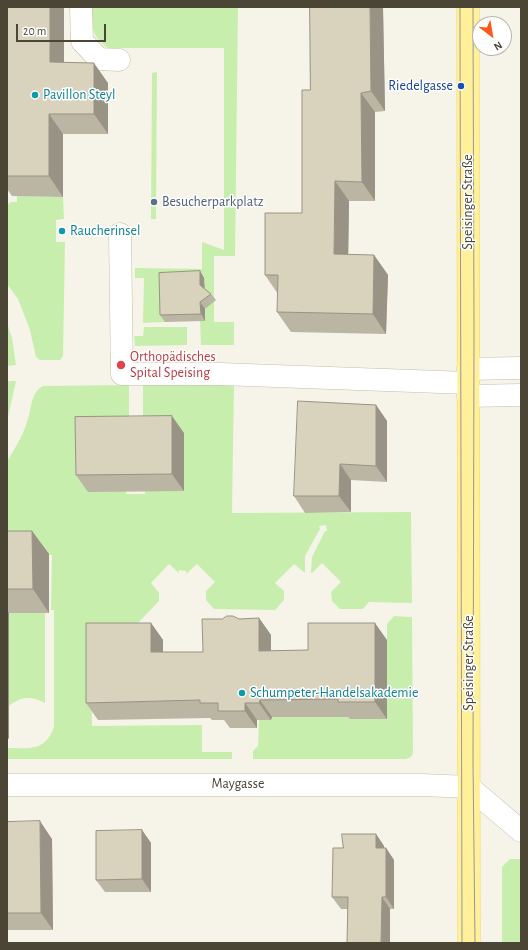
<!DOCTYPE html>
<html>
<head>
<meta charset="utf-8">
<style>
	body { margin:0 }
	#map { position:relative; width:528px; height:950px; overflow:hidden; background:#f6f4e9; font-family:"Alegreya Sans",sans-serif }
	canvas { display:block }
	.frame { position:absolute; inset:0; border:8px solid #4b4536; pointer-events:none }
	.north { position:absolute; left:472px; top:16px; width:40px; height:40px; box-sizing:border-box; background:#fff; border:1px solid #b7b5af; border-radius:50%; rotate:149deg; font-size:11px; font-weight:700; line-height:16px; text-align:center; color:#4b4536 }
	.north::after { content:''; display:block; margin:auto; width:14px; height:18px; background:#ff5917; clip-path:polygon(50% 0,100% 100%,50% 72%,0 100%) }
	.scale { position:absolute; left:16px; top:24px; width:90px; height:18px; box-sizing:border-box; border:2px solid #4b4536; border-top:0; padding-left:5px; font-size:12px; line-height:14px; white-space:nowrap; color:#4b4536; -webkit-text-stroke:3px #fff; paint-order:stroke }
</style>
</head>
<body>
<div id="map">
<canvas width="528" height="950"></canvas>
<div class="frame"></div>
<div class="north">N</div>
<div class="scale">20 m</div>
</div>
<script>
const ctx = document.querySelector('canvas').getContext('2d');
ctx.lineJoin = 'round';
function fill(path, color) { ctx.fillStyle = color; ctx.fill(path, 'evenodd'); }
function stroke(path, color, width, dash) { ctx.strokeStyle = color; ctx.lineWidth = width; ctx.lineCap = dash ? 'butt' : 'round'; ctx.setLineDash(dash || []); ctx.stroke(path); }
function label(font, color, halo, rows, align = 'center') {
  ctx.font = font + ' "Alegreya Sans",sans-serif'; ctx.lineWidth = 3; ctx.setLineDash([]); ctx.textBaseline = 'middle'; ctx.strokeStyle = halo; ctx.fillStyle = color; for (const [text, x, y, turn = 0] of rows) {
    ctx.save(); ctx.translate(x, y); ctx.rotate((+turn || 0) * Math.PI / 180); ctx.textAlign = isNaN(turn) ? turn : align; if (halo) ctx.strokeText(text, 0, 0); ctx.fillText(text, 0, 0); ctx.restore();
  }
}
const green = new Path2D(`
	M91,7H238L235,256H214V322H234V345H201L200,321H205V309L210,305L165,322L143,323L144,278H135V268L202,269V242L224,250V48H108C91,36 92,27 91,7Z
	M157,72L156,219H151L152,73Z
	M17,196L63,197L64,219L56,220V242H65L63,356L60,360H40L36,357L30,330L18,299L7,284V205L11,202H17Z
	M7,323L12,338L16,365L7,366Z
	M144,327H187V345L135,346L134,336H143Z
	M7,381H16L7,421Z
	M129,385V434L126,494H145L143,434V385H234L232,513L411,512L412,603L369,602L363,609H340L332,601L331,592L341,582L322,563L312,573H311L312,557L325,531H327L326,525L319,526L320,529L305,556V573L294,564L275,583L284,591V600L275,610L214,609L206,600V591L215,582L197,564L186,574V571L179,570V573L169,564L151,583L159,593V601L137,624L90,634L92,726L202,725V752H232V759H7V748C29,748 45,752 54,727V610H51L52,555H7V461C15,449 23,435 27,422C32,409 30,393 43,386Z
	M9,613H45V703C31,696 21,696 9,706Z
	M394,616L412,617L413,753L411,757L406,759H253V751L258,746L259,720H271L272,717H350L351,719H387V624Z
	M510,859H521V943H502V867Z`);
const minor = new Path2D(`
	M81,7L82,41L99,59L119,60
	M120,234L122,374H220L468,383
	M468,369L521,368
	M468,396L521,395
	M7,785H422L469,787L521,831`);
const major = new Path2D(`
	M468,7L469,943`);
const tram = new Path2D(`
	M460,7L462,943
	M473,7L474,332L473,762L475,943`);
const wall = new Path2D(`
	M7,7H64V62L108,83V134H63V197L12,196L7,189Z
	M383,7L385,111L375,112V201H349L348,255H374L388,275L386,334L291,332L277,312L278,294L265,275L302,213L310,90Z
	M200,271L204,278V289L211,294L216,300L205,309V321L165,322L160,315Z
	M376,405L387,421V482L351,480V512L305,513L294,496Z
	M184,433V491L88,492L76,475Z
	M7,531H32L49,554V613H9V739H7Z
	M259,618L271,635V651L308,650L387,640V719H350L348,717H272L271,720H257V728H230L224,720H212L210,718L98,720L86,703L151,623L163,640V652H203L239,619Z
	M7,822L52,839L53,930H7Z
	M142,830L151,843V892H105L96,880Z
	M376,834L384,846V848H386L394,860V909H390V943H347L348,909H341L332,897L343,848Z`);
const shadedWall = new Path2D(`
	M50,7H64V83L50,62Z
	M370,7H383L385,111L371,91Z
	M94,63L108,83V134L94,114Z
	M361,93L375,112V201L362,182Z
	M49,114L63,134V197L49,176Z
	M335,181L349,201L348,274L334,254Z
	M374,255L388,275L386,334L373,314Z
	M200,271L204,278L205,292L200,285Z
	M200,302L205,309V321L201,314Z
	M376,405L387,421V482L376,466Z
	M172,416L184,433V491L172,474Z
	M340,464L351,480V512L339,496Z
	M32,531L49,554V613L33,589Z
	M7,611L9,613V739L7,736Z
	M259,618L271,635V668L259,651Z
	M151,623L163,640V669L151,652Z
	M375,623L387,640V719L375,702Z
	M260,700L272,717L271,720L259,703Z
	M245,703L257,720V728L245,711Z
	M40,821L52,839L53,930L41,913Z
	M142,830L151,843V892L142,879Z
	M376,834L384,846L385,860L376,848Z
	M386,848L394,860V909L386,897Z
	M382,897L390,909V943H381Z`);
const building = new Path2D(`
	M7,7H50V62L94,63V114H49V176H7Z
	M310,7H370L371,91L361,93L362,182L335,181L334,254L374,255L373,314L277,312L278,275H265V213H302V90H310Z
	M200,271V285L211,294L200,302L201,314L160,315L159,273Z
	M298,401L376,405V466L340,464L339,496H294Z
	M172,416V474L76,475L75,417Z
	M7,531H32L33,589H7Z
	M227,616H233L239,619L259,618V651L308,650V623H375V702H338V699L260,700L259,703H245V711H218V703H200V700L86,703V623H151V652H203L202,619H222Z
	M40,821L41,913H7V822Z
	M142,830V879L96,880V831Z
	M342,834H376V848H386V897H382L381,943H347L348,897H332L333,848H343Z`);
const markers = [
	[461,86,4,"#1a4fb4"],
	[35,95,4,"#0f9aa8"],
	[154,202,4,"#5c6f8a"],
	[62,231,4,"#0f9aa8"],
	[121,365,5,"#e0444e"],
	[242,693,4,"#0f9aa8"]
];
const transitNames = [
	["Riedelgasse",453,86]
];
const cultureNames = [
	["Pavillon Steyl",43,95],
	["Raucherinsel",70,231],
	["Schumpeter-Handelsakademie",250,693]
];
const serviceNames = [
	["Besucherparkplatz",162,202]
];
const streetNames = [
	["Speisinger Straße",468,202,-90],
	["Speisinger Straße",469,663,-90],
	["Maygasse",238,784]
];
const healthNames = [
	["Orthopädisches",130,357],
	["Spital Speising",130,373]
];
fill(green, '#c8eeae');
stroke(minor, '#c3beaa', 23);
stroke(major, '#f1d85c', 23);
stroke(minor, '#fff', 22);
stroke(major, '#fff099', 22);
stroke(tram, '#989898', 1);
fill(wall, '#bbb5a3');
fill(shadedWall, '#989384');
fill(building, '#d9d2bd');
stroke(building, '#989384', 1);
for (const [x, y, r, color] of markers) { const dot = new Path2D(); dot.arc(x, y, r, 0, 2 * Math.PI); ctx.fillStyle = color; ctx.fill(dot); stroke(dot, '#fff', 1.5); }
label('14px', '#164399', '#fff', transitNames, 'right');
label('14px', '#0d838f', '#fff', cultureNames, 'left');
label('14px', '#4e5e75', '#fff', serviceNames, 'left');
label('14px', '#4b4536', '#fff', streetNames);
label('14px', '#be3a42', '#fff', healthNames, 'left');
</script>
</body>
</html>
